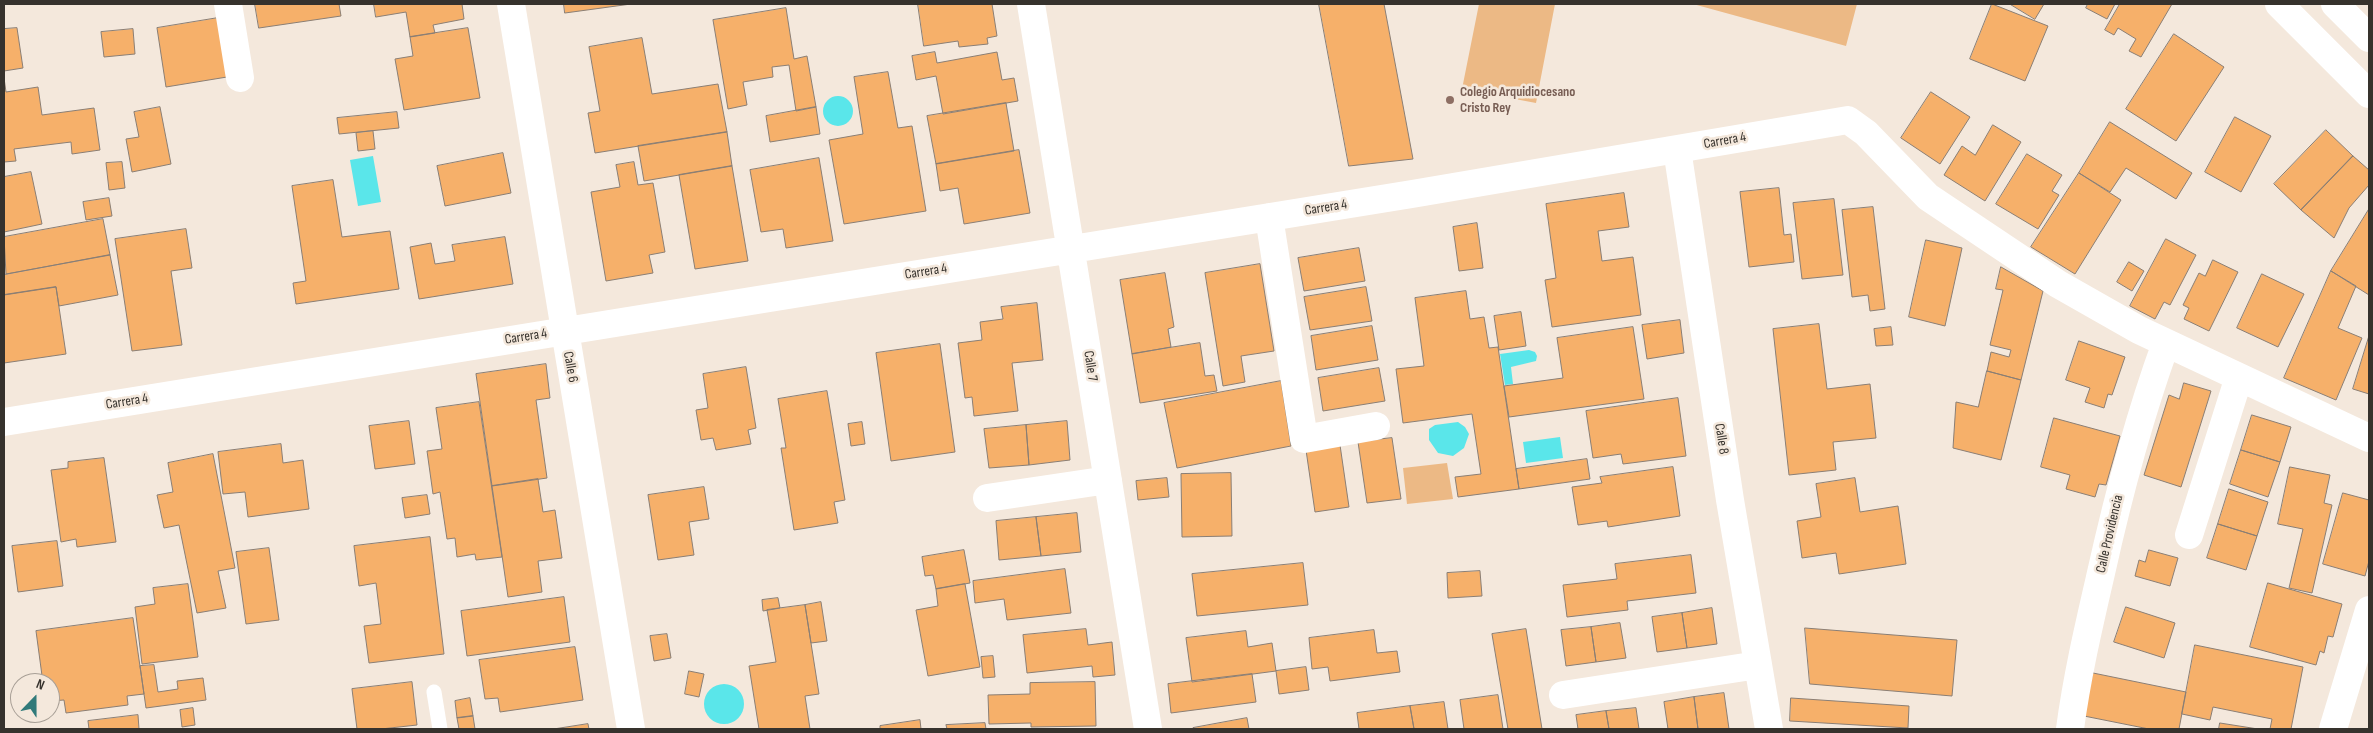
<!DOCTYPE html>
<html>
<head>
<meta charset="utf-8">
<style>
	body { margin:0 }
	#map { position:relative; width:2373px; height:733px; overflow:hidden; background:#f4e8dc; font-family:"Sofia Sans Condensed",sans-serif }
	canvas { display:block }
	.frame { position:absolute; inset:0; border:5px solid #36322d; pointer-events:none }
	.north { position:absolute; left:10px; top:673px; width:50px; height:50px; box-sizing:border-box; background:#f4e8dc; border:1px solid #a89f96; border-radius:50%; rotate:22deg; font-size:14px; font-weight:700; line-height:20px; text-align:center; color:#36322d }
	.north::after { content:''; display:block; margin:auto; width:18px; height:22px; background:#317a7a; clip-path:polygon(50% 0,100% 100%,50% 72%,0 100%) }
</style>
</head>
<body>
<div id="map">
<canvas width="2373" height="733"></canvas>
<div class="frame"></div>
<div class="north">N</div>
</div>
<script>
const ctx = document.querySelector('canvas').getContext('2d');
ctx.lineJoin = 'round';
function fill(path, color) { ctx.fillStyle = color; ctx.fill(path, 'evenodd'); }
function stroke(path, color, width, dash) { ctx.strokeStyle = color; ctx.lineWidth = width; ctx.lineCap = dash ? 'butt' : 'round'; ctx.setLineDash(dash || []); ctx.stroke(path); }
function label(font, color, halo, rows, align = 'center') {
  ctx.font = font + ' "Sofia Sans Condensed",sans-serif'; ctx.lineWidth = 5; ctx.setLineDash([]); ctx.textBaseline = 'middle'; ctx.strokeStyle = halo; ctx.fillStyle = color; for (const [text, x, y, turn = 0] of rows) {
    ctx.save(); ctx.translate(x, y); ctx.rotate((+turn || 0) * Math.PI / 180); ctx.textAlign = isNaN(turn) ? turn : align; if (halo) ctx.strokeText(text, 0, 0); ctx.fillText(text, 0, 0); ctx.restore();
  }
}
const green = new Path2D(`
	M1479,4H1555L1536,103L1462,89Z
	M1693,4H1857L1846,46Z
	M1447,463L1453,499L1407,504L1403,468Z`);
const water = new Path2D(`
	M823 111a15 15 0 1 1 30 0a15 15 0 1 1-30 0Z
	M373,156L381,202L358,206L350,160Z
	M1529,350L1535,352L1537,356L1536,361L1511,367L1513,384L1505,385L1500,354Z
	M1458,422L1465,427L1469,434L1464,448L1453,456L1438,453L1429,440V429L1435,425Z
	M1560,437L1563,458L1526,463L1523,442Z
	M704 704a20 20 0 1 1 40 0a20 20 0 1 1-40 0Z`);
const building = new Path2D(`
	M255,4H339L341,16L259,28Z
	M374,4H462L464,19L433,25L435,33L410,37L406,12L376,17Z
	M564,4H631L565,13Z
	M918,4H992L997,36L987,38L988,44L959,47L958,41L924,46Z
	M1319,4H1384L1413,159L1349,166Z
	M1992,4L2048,26L2025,81L1970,59Z
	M2010,4H2044L2035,19Z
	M2088,4H2115L2107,19L2086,8Z
	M2120,4H2172L2141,57L2129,51L2136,39L2118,28L2114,35L2105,30Z
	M786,8L794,59L807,56L816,107L796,111L789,65L772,67L773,77L743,82L747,105L728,109L713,20Z
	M218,18L227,77L166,87L157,28Z
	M17,28L23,68L4,71V29Z
	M468,28L480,98L404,110L395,59L413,56L410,37Z
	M133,29L135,54L104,57L101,32Z
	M2174,34L2224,67L2176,141L2126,109Z
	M642,38L652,94L718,84L727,132L595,153L588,113L600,111L589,47Z
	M935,52L937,63L997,52L1002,80L1014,78L1018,101L943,114L936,76L916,80L912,56Z
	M888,72L898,128L912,126L926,211L844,224L829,140L863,134L854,77Z
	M4,78L6,92L38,87L42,115L94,108L100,150L72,154L71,142L14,149L16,161L4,162Z
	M1931,92L1970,117L1940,164L1901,138Z
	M1006,103L1014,151L936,164L927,116Z
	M160,107L171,164L132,172L126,139L139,137L134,112Z
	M816,107L820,134L770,142L766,116Z
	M397,112L399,128L339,134L337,118Z
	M2235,117L2271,136L2241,192L2205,172Z
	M2110,122L2192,173L2176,199L2126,168L2110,192L2079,173Z
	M1993,125L2021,142L1985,201L1944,175L1962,146L1975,155Z
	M2326,130L2353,156L2301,210L2274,184Z
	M373,131L375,149L358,151L356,133Z
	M727,132L732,166L644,181L638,146Z
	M1019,150L1030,213L964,224L958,188L940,191L936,164Z
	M503,153L511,193L445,206L437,166Z
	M2027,154L2062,175L2052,191L2059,195L2038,229L1996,204Z
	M2353,156L2369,170V185L2349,208L2334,238L2301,210Z
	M819,158L833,241L786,248L783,229L761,232L750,170Z
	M122,162L125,188L109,190L106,163Z
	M634,162L638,185L653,183L665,252L649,255L653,273L606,281L591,192L620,187L616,165Z
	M732,166L748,261L695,269L679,175Z
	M31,172L42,224L4,232V177Z
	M2079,173L2121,200L2075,274L2031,247Z
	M333,180L342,237L390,231L399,289L296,304L293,283L306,281L292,186Z
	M1779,188L1784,235L1791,234L1794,262L1749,267L1740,192Z
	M1624,193L1629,227L1598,231L1602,261L1633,257L1641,315L1552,327L1545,280L1556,278L1546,204Z
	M109,198L112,216L86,220L83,202Z
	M1834,199L1843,275L1802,279L1793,203Z
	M1873,207L1885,309L1870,311L1868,295L1852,297L1842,210Z
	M2369,209V295L2331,271Z
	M103,219L110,255L6,274L4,237Z
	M1477,223L1483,268L1459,271L1453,227Z
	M186,229L192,268L171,271L182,345L132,351L115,239Z
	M505,237L513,284L419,299L410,247L431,243L435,264L455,261L452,245Z
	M2166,239L2196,255L2170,305L2164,302L2155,319L2130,306Z
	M1926,240L1962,248L1945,326L1909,317Z
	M1359,248L1365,281L1304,291L1298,258Z
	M110,255L118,295L59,306L56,287L4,295V275Z
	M2213,260L2238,272L2209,331L2184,319L2189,308L2183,305L2199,273L2205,276Z
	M2129,262L2144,271L2132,291L2117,282Z
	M1260,264L1274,351L1241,356L1245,382L1223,386L1205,273Z
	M2001,267L2043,291L2021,380L1987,371L1991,352L2009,357L2011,350L1990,345L2003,290L1996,289Z
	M2331,271L2356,286L2338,328L2362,338L2336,400L2284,378Z
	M1165,273L1174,327L1168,329L1171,347L1132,354L1120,280Z
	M2262,274L2304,294L2278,347L2237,328Z
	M56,287L66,354L4,363V295Z
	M1366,287L1372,321L1310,330L1304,297Z
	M1466,291L1470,319L1484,317L1489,348L1498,347L1519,489L1458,497L1455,477L1481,474L1472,414L1403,423L1396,369L1424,366L1415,298Z
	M1037,303L1043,360L1012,363L1018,411L974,416L972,397L965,398L958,343L982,340L980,322L1003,319L1001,307Z
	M1521,312L1526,346L1499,350L1494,316Z
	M1680,320L1684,353L1647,359L1642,325Z
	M1819,324L1827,389L1870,384L1876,438L1833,442L1836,470L1789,475L1773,329Z
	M1372,326L1378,360L1316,370L1311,336Z
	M1633,327L1644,399L1509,417L1504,386L1563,378L1557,338Z
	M1891,327L1893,345L1876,346L1874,329Z
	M2369,336V394L2353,389Z
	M2079,341L2125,357L2112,395L2108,394L2104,408L2085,402L2090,388L2066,380Z
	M1200,343L1205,376L1214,375L1217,391L1140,403L1132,354Z
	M940,344L955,452L891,461L876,353Z
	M546,364L550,398L536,400L547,478L492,486L476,374Z
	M746,367L756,428L748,430L751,444L716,450L713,438L701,440L696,410L708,408L703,374Z
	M1379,368L1385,401L1323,411L1318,378Z
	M1987,371L2021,380L2001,460L1953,448L1956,402L1978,407Z
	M1281,381L1291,446L1177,468L1164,403Z
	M2184,383L2211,391L2181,487L2144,475L2169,395L2179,399Z
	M827,391L845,500L834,502L838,523L794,530L781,448H786L778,399Z
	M1678,398L1686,456L1623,464L1621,454L1593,458L1586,411Z
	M479,402L502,557L476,560L475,554L457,557L455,538L447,539L440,492L433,494L427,451L442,449L436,408Z
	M2252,415L2291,427L2280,462L2241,450Z
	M2054,418L2120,436L2106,485L2099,484L2095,497L2066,489L2070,475L2041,467Z
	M409,421L415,464L375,469L369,426Z
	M1067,421L1070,460L1029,465L1026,425Z
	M862,422L865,444L851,446L848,424Z
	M1026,425L1029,465L989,468L984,429Z
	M1392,438L1401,499L1367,503L1358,442Z
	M281,444L283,463L303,460L309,509L248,517L245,492L223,494L218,452Z
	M1340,445L1349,507L1315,512L1306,450Z
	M2241,450L2280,462L2268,497L2230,484Z
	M213,454L235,568L218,571L226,608L197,613L179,525L164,528L157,495L173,492L168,463Z
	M104,458L116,542L77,547L76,539L61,542L51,470L68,468V462Z
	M1587,459L1590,479L1519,489L1516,469Z
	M1673,467L1680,516L1608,527L1607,521L1578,525L1572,487L1602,483L1600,477Z
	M2290,467L2330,475L2324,503L2332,505L2312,593L2289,588L2303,529L2278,524Z
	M1231,473L1232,536L1182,537L1181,474Z
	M1167,478L1169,497L1138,500L1136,481Z
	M1855,478L1860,512L1898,506L1906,564L1839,574L1836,553L1802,558L1797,521L1821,517L1816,484Z
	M538,479L543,512L555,510L562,558L538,561L542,592L508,597L492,486Z
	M704,487L709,519L689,522L694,555L658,560L648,495Z
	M2229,489L2268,502L2257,536L2218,524Z
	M2343,493L2369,500V561L2365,576L2323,564Z
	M427,495L430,514L405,518L402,498Z
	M1077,513L1081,552L1041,556L1036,517Z
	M1036,517L1041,556L999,560L996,521Z
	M2218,524L2257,536L2246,570L2207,558Z
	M430,537L444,654L369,663L364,626L381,624L376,583L359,586L354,546Z
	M57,541L63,586L18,592L12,546Z
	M269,548L279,620L246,624L236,552Z
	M964,550L970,583L936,589L933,575L925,576L922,557Z
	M2149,550L2178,558L2170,586L2135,576L2139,560L2145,562Z
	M1691,555L1696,593L1627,601L1628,610L1567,617L1563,585L1617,579L1615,564Z
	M1303,563L1308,605L1197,616L1192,574Z
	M1065,569L1071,613L1007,620L1004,599L975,603L973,581Z
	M1480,571L1482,596L1448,598L1447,573Z
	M2268,583L2342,604L2333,637L2328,636L2324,653L2320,651L2316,665L2250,647Z
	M188,584L198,657L142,664L135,607L155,604L153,588Z
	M965,584L980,667L928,676L916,610L938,606L936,589Z
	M564,597L570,642L467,656L461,611Z
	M778,598L780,608L763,611L762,600Z
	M821,602L827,641L811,643L805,605Z
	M805,605L819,694L805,696L810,729H759L749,666L776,662L767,610Z
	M2126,607L2175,623L2164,658L2114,642Z
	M1712,608L1717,644L1687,648L1682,613Z
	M1682,613L1687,648L1657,652L1652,617Z
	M133,618L144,694L127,696L128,705L66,713L64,700L50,701V683H43L36,631Z
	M1620,623L1626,658L1596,662L1591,627Z
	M1591,627L1596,662L1566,666L1561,630Z
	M1805,628L1957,640L1952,696L1810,684Z
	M1086,629L1088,645L1112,642L1115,675L1093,677L1092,666L1027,673L1023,635Z
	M1526,629L1542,729H1508L1492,634Z
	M1374,630L1377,653L1397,651L1400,672L1330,681L1328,667L1312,669L1309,638Z
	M1246,631L1248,647L1272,643L1276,671L1192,682L1186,638Z
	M667,634L671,658L654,661L650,636Z
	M2195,645L2303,667L2291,729H2270L2272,719L2213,707L2210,720L2182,714Z
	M575,647L583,700L500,712L498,698L485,699L479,660Z
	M993,656L995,677L983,678L981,657Z
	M154,665L158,692L178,689L177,681L203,678L206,700L146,708L140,666Z
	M1306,667L1309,690L1279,694L1276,671Z
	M689,671L704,674L699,697L685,694Z
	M2093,673L2186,692L2179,729H2149L2084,716Z
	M1252,674L1256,702L1171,713L1168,684Z
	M412,682L417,725L381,729H357L352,689Z
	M1095,682L1096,726L1031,727V723L989,724L988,695L1030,694V683Z
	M1724,693L1729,729H1698L1694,697Z
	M1498,695L1503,729H1464L1460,700Z
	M1694,697L1698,729H1668L1664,702Z
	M470,698L473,716L457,718L455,701Z
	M1791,698L1909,706L1908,728L1790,721Z
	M1444,702L1448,729H1414L1410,706Z
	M1410,706L1414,729H1359L1357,713Z
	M193,708L195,725L182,727L180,710Z
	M1636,708L1639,729H1609L1606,711Z
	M1606,711L1609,729H1578L1576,715Z
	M138,715L139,729H89L88,721Z
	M473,716L475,729H459L457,718Z
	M1247,718L1249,729H1193V728Z
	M920,720L921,729H880V726Z
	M985,723L986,729H947L946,725Z
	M2220,723L2258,729H2219Z
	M588,724L589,729H554Z`);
const service = new Path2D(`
	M434,692L440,729`);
const minor = new Path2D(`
	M228,4L240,78
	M511,4L631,729
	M1031,4L1148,729
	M2279,4L2369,94
	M2335,4L2369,38
	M1677,149L1730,500L1769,729
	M1269,217L1304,439L1376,426
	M4,422L1412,194L1848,120L1866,133L1928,197L2058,284L2139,330L2369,438
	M987,498L1108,480
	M2189,535L2239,377
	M1563,695L1758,665
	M2070,729C2077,676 2089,625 2101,573C2119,492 2138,420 2166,343
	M2333,729L2369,610`);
const markers = [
	[1450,100,5,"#8d6e63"]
];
const educationNames = [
	["Colegio Arquidiocesano",1460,92],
	["Cristo Rey",1460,108]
];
const streetNames = [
	["Carrera 4",1725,141,-10],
	["Carrera 4",1326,208,-9],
	["Carrera 4",926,272,-9],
	["Carrera 4",526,337,-9],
	["Calle 7",1090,366,81],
	["Calle 6",570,367,80],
	["Carrera 4",127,402,-9],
	["Calle 8",1721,439,81],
	["Calle Providencia",2110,534,-77]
];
fill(green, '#ecb985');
fill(water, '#5ae6ea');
fill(building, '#f6b06a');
stroke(building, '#8a7e74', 1);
stroke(service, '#fff', 15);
stroke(minor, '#fff', 28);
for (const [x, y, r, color] of markers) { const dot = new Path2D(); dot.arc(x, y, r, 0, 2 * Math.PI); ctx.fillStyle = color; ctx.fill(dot); stroke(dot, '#f4e8dc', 2); }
label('bold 14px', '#785e54', '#f4e8dc', educationNames, 'left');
label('14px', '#36322d', '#f4e8dc', streetNames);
</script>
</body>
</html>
